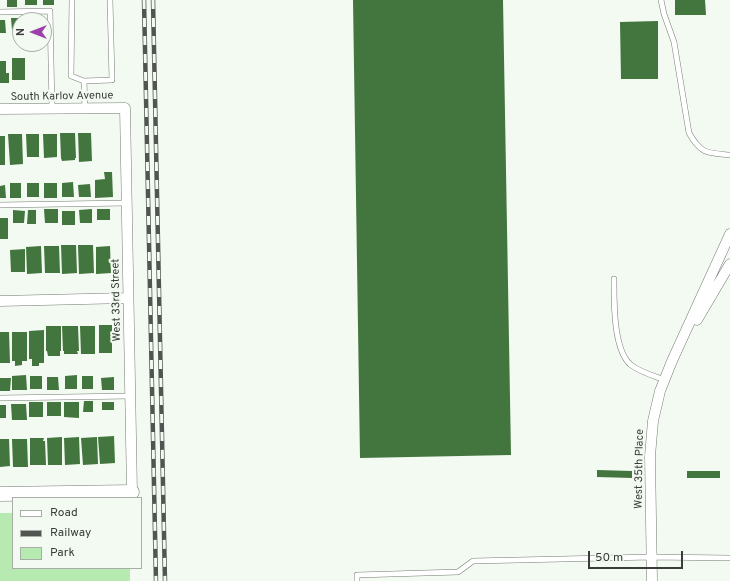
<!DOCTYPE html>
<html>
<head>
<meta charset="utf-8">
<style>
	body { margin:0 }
	#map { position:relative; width:730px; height:581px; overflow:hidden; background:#f2faf1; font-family:Overpass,sans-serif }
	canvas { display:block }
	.legend { position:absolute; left:12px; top:497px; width:130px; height:72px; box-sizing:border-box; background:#f2faf1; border:1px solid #a8aea7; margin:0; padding:5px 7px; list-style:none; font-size:12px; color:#393c39 }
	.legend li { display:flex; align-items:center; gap:8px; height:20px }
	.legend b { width:20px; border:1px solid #a8aea7 }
	.north { position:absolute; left:12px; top:12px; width:40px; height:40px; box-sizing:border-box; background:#f2faf1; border:1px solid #a8aea7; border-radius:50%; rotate:270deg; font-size:11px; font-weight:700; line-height:16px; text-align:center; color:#393c39 }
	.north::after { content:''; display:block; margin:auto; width:14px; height:18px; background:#9c40ab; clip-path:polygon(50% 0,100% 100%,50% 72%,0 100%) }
	.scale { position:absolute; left:588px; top:551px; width:95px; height:18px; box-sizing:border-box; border:2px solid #393c39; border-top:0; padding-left:5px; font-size:12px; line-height:14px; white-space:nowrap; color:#393c39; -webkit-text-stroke:3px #f2faf1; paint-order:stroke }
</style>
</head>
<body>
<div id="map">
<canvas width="730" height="581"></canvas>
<ul class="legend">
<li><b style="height:5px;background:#fff"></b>Road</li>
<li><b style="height:5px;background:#515551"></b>Railway</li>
<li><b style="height:11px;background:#b7eab1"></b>Park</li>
</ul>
<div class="north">N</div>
<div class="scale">50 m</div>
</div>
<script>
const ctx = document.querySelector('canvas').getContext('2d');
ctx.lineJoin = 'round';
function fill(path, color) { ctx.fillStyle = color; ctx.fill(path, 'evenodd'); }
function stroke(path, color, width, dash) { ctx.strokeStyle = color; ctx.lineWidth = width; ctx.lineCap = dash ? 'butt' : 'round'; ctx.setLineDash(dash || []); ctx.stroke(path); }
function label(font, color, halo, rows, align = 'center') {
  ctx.font = font + ' Overpass,sans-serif'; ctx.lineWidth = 4; ctx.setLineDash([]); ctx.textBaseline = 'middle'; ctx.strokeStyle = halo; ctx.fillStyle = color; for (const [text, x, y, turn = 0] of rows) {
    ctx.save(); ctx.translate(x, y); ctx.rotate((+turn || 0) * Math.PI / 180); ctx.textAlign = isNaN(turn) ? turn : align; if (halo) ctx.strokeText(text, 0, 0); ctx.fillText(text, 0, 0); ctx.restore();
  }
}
const green = new Path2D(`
	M0,513H13V568H130V581H0Z`);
const building = new Path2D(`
	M7,0H17V7H7Z
	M25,0H37V5H25Z
	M43,0H54V5H43Z
	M353,0H503L511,455L360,458Z
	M675,0H705L706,15H675Z
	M11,18H19V30H12Z
	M0,20H5L6,33H0Z
	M658,21V79H621L620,22Z
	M12,58H25V80H12Z
	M0,61H6V73H9V83H0Z
	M60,133H75L76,158H75V160L62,161L61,158Z
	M78,133H91L92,161L79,162Z
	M8,134H22L23,164L10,165Z
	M26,134H39V157H27Z
	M43,134H57V157L44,158Z
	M0,136H5V165H0Z
	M104,172H112L113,197L95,198V180L105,179Z
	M73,182L74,197H62V183Z
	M10,183H21V198H10Z
	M27,183H39V197H27Z
	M44,183H57V198H44Z
	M90,184L91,197H79L78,185Z
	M5,185L6,198H0V186Z
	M44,209H58V223H45Z
	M92,209V223H80L79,210Z
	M97,209H110V220H97Z
	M13,210L25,211L24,223H13Z
	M28,210H36V224H27Z
	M62,211H75V225H62Z
	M0,218H8V239H0Z
	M61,245H76L77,273L62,274Z
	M78,245H93L94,273L79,274Z
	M41,246L42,273L27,274L26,247Z
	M44,246H59L60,273H45Z
	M110,246L111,273L96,274V247Z
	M25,249V272H11L10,250Z
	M99,325H112V353H99Z
	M46,326H61V351H60V356H48L47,351H46Z
	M62,326H78L79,351H77L78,354H64V351H63Z
	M80,326H95V354H81Z
	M44,330V363H39V366H32V359H29V331Z
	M0,332H9L10,363H0Z
	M12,332H27V361H22V365L15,366V361H12Z
	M26,375L27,390H12V376Z
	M77,375V389H65V376Z
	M30,376H42V389H30Z
	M82,376H93V389H82Z
	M47,377H58L59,390H47Z
	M114,377V390H102L101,378Z
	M0,378H11L10,391H0Z
	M84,401H93V412H83Z
	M29,402H43V417H29Z
	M47,402H61V416H47Z
	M64,402H79V418L64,417Z
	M102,402H114V410H102Z
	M11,404H26L27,420H12Z
	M0,405H6V418H0Z
	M114,436L115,463L100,464L98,437Z
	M62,437V465H48L47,438Z
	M79,437L80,464L65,465L64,438Z
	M97,437L98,464L83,465L81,438Z
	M30,438H44L43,441H45L46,465H30Z
	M0,439H9L10,466L0,467Z
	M12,439H27L28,467H13Z
	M597,470L632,471V478L597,477Z
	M687,471H720V478H687Z`);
const lane = new Path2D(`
	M72,0L71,76L84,81
	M661,0L664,14L674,42L689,133C701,154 707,153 730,155
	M0,12L50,11L52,109
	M85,109L84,81L112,80L110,0
	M0,205L127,203
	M614,279C614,301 613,350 631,365C640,372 654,376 665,380
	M0,398L130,396
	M357,581V575L458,572L473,561L651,557L730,558`);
const street = new Path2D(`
	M0,109L125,108L132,492
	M0,301L128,298
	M697,320L730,264
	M652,581L650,456L653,421L660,391L672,361L730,234`);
const secondary = new Path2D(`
	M0,494L132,492`);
const rail = new Path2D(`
	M144,0L156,581
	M153,0L165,581`);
const streetNames = [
	["South Karlov Avenue",62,97,-1],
	["West 33rd Street",117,300,-91],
	["West 35th Place",640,469,-89]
];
fill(green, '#b7eab1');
fill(building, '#43753e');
stroke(lane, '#747b73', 6);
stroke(street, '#747b73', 11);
stroke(secondary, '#747b73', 15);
stroke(lane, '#fff', 5);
stroke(street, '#fff', 10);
stroke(secondary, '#fff', 14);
stroke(rail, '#515551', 4.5);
stroke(rail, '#f2faf1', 3, [9]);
label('11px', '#393c39', '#f2faf1', streetNames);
</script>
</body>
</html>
